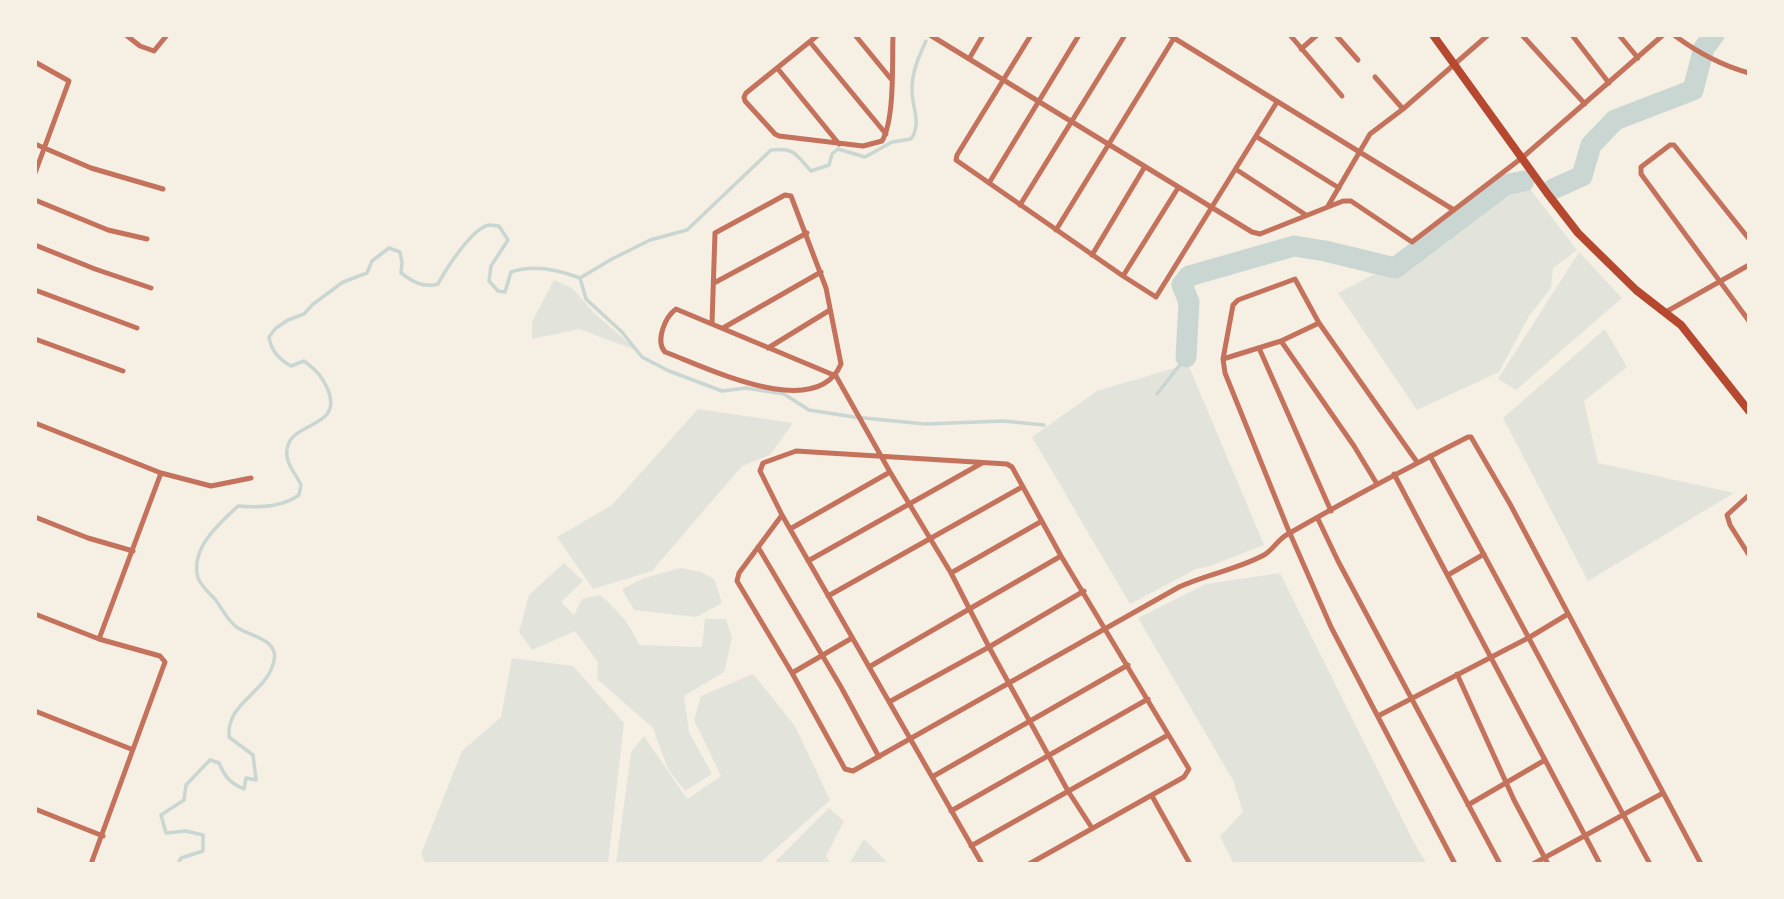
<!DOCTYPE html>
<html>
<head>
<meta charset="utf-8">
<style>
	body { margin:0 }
	#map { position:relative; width:1784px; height:899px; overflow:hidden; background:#f6efe4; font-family:Cabin,sans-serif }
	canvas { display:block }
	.frame { position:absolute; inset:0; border:37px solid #f6efe4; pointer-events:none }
</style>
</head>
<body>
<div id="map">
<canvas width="1784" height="899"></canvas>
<div class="frame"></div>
</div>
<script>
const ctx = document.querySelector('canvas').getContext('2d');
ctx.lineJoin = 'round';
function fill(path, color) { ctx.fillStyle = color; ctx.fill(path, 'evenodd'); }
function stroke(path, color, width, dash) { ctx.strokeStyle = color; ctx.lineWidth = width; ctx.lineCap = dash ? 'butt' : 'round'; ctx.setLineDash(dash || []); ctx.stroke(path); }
const green = new Path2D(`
	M1527,185L1577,250L1553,268L1551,288L1529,316L1499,372L1417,410L1338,293L1426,247L1489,194Z
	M1579,252L1622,298L1516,390L1498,379Z
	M554,280L572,288L593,312L638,351L579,329L532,339V322Z
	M1605,329L1627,367L1584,401L1598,463L1734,493L1588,581L1503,418Z
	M1188,364L1264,545L1210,566L1196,569L1130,604L1032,437L1097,391Z
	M698,409L793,423L770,455L742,466L652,571L593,589L557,537L612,505Z
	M564,563L583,581L561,602L574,615L582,599L600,595C618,610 630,624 639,645L702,647L705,619H726L732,638L724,672L684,696L689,732L712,774L685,791L668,769L653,728L597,679L598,662L575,631L532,650L519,632L529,595Z
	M681,568L701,572L714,579L722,603L696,617L634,610L622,589L644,578Z
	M1280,573L1413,841L1427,864H1234L1220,836L1243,812L1233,780L1138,618L1206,584Z
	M512,658L573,666L624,723L608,864H426L421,854L462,751L501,717Z
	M753,674L795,726L830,800L759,864H616L631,752L644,736L687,799L721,776L694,720L701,696Z
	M829,808L844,821L826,856L831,864H773Z
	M864,839L889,864H849Z`);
const stream = new Path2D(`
	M580,278L586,299L622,332L642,357L669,371L722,391L746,388L784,394L809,410L854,417L925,424L1004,421L1044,425
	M1157,394L1186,357
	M178,864L181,858L203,851V835L186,831L166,833L161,815L184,800L186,785L210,760L219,763C225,777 230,783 244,789L246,778L256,780L253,755L229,737C226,702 267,693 274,661C279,639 250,636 238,628C228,622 222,608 215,599C209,593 201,586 198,578C190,548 219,524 238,506C258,508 282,507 299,495L301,485C296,474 285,463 287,450C289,421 344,429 328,390C322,376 316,370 304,361L291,366C279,359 271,351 269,337L276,328L288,320L304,314L312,305L343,282L367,273L372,261L389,248L400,252L402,263L401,273C413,282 423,288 438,284C446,269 472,228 489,225C491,225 497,226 499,226L508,240L491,266L489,281L498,291L505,292L511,272C533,264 559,270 580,278L612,259L650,240L687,230L771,150C795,147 796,155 811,171L829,165L832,154L838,149L865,157L892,142L911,139C922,123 912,108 912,90C912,72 918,58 926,41`);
const river = new Path2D(`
	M1553,189L1582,176L1591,145L1615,120L1693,90L1704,48L1714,35
	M1186,357L1189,302L1182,285L1189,276L1294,246L1325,251L1395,268L1505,185L1524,181`);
const minor = new Path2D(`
	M126,35L140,46L154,51L167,35
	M818,35L746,93L744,97L745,101L775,134L779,136L863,146L882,141C895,119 892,62 893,35
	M855,35L891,79
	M930,35L1252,232L1260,234L1343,201H1351L1412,242L1523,157L1663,35
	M1031,35L957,155L956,160L1123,276L1156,297L1277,102
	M1169,35L1454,210
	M1290,35L1342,96
	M1336,35L1358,60
	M1522,35L1585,104
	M1572,35L1609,83
	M1619,35L1638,58
	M1674,35C1698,53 1720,65 1749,73
	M810,42L886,134
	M1301,49L1317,35
	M969,59L983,35
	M35,62L69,81L35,173
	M778,69L839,144
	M1375,77L1403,109
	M1257,137L1339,188
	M35,144L91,168L163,189
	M1237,170L1306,215
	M989,183L1079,35
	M35,200L108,230L147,239
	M1020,205L1125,35
	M1328,206L1370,134L1403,109L1488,35
	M1056,230L1174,38
	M1749,239L1674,145H1670L1641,167V174L1749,321
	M35,245L95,269L151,288
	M1092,255L1144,168
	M1123,276L1178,188
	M714,283L807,233
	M35,290L137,328
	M1664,313L1749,265
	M712,323L715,233L785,195L791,196L826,288L841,364C816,423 706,367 665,352C655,341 665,317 676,309L836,376L890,472L951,573L989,647L1068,791L1092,828
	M1319,323L1295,279L1238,300L1233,305L1223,359L1225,373L1288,529L1331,627L1455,864
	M723,328L821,272
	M35,339L123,371
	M1281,341L1354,446L1377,484
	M768,348L830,310
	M1259,348L1331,511
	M1223,359L1281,341L1319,323L1417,462
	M35,423L161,473L211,486L251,478
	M1430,456C1505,591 1576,728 1650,864
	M1394,474L1600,864
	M1749,495L1727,515L1730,525L1749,555
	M782,515L739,573L737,581L792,673L845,769L853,771L1179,587C1207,574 1236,570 1264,555C1273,550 1278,539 1288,534C1347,500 1407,468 1468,437H1471L1510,504L1701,864
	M35,517L88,538L133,551
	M1318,519L1338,561L1500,864
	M790,529L890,472
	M758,547L841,687L879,757
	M808,561L982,463
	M951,573L1042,521
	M1448,575L1484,554
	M828,596L1022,487
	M35,614L99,639L160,656L165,662L91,864
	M99,639L161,473
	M869,667L1061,556
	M792,673L852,638
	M1457,674L1514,800L1548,864
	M889,702L989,647L1084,591
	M35,711L131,749
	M1378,716L1530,637L1568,614
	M932,777L1128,665
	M1152,796L1190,864
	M1468,805L1545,760
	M35,809L103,836
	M951,811L1148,699
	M971,846L1168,735
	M982,864L782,515L760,471L763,463L796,451L1007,464L1012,467L1061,556L1189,769L1184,777L1029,864
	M1533,864L1663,793`);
const secondary = new Path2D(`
	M1433,35L1547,193L1578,233L1636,290L1681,325L1749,411`);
fill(green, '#e2e4dc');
stroke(stream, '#c9d6d2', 3.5);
stroke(river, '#c9d6d2', 21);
stroke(minor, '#c5725c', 5);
stroke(secondary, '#b5482f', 8);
</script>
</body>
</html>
